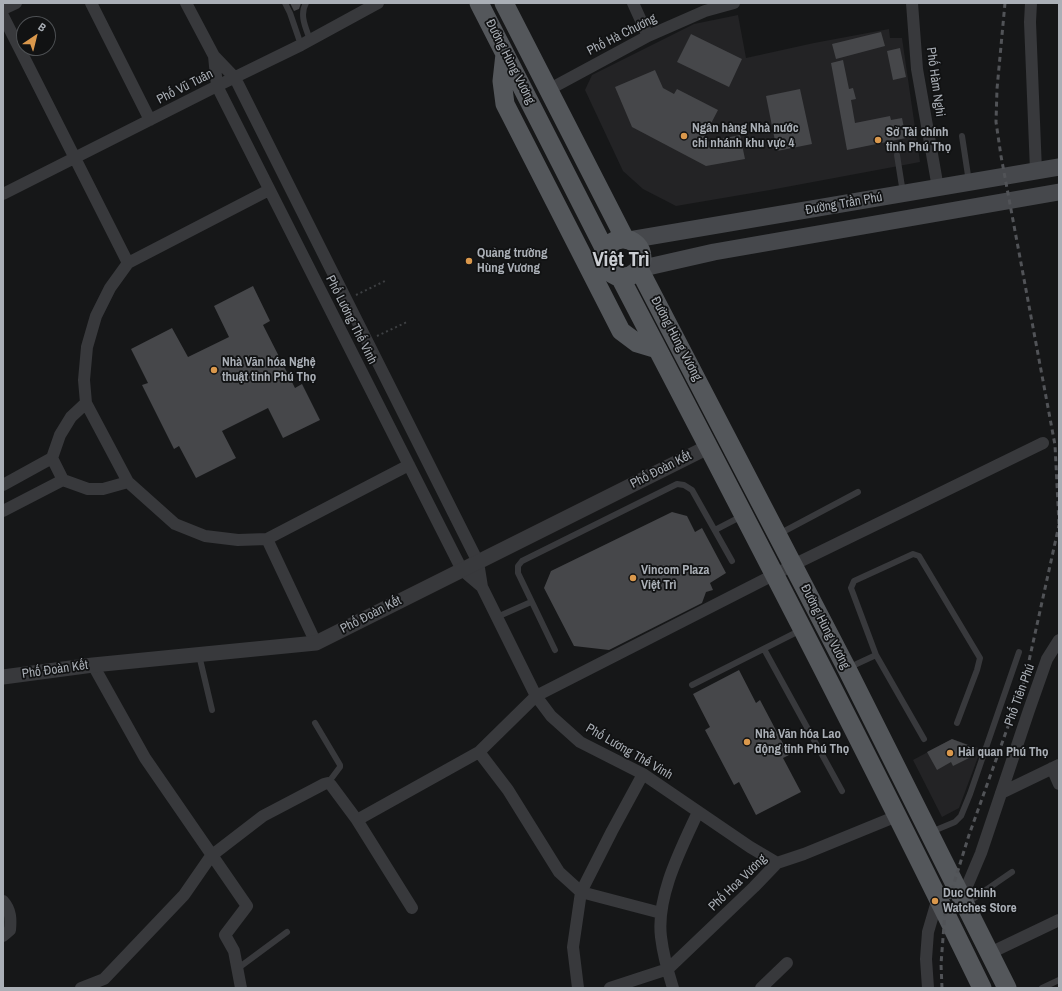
<!DOCTYPE html>
<html>
<head>
<meta charset="utf-8">
<style>
	body { margin:0 }
	#map { position:relative; width:1062px; height:991px; overflow:hidden; background:#161718; font-family:"Archivo Narrow",sans-serif }
	canvas { display:block }
	.frame { position:absolute; inset:0; border:4px solid #aaafb6; pointer-events:none }
	.north { position:absolute; left:16px; top:16px; width:40px; height:40px; box-sizing:border-box; background:#111213; border:1px solid #4e5154; border-radius:50%; rotate:35deg; font-size:11px; font-weight:700; line-height:16px; text-align:center; color:#aaafb6 }
	.north::after { content:''; display:block; margin:auto; width:14px; height:18px; background:#da984c; clip-path:polygon(50% 0,100% 100%,50% 72%,0 100%) }
</style>
</head>
<body>
<div id="map">
<canvas width="1062" height="991"></canvas>
<div class="frame"></div>
<div class="north">B</div>
</div>
<script>
const ctx = document.querySelector('canvas').getContext('2d');
ctx.lineJoin = 'round';
function fill(path, color) { ctx.fillStyle = color; ctx.fill(path, 'evenodd'); }
function stroke(path, color, width, dash) { ctx.strokeStyle = color; ctx.lineWidth = width; ctx.lineCap = dash ? 'butt' : 'round'; ctx.setLineDash(dash || []); ctx.stroke(path); }
function label(font, color, halo, rows, align = 'center') {
  ctx.font = font + ' "Archivo Narrow",sans-serif'; ctx.lineWidth = 3.5; ctx.setLineDash([]); ctx.textBaseline = 'middle'; ctx.strokeStyle = halo; ctx.fillStyle = color; for (const [text, x, y, turn = 0] of rows) {
    ctx.save(); ctx.translate(x, y); ctx.rotate((+turn || 0) * Math.PI / 180); ctx.textAlign = isNaN(turn) ? turn : align; if (halo) ctx.strokeText(text, 0, 0); ctx.fillText(text, 0, 0); ctx.restore();
  }
}
const built = new Path2D(`
	M738,15L746,58L814,43L889,29L890,38H902L920,162L770,190L676,206L643,189L623,171L585,90L592,75L694,24Z
	M952,739L981,749L959,808L942,817L913,760Z`);
const building = new Path2D(`
	M290,3H301L299,9L294,11Z
	M881,32L885,46L836,59L832,44Z
	M691,34L742,59L729,87L677,62Z
	M900,48L906,77L893,80L887,51Z
	M843,60L849,89L853,88L856,99L851,100L855,123L890,116L891,120L902,118L906,138L847,150L831,63Z
	M655,70L663,88L674,94L677,89L718,110L701,143L740,135L745,159L706,166L632,127L615,87Z
	M800,89L812,144L777,151L766,96Z
	M253,286L270,321L263,325L295,388L302,384L320,420L283,438L268,408L222,431L236,458L196,478L179,446L174,449L142,385L148,383L131,349L172,328L188,357L229,337L214,306Z
	M672,512L687,516L695,532L702,528L726,573L710,583L713,590L706,592L702,603L609,650L574,646L544,588L551,571Z
	M739,670L756,703L760,700L789,755L783,758L801,792L756,815L739,782L734,785L705,730L710,727L693,694Z
	M952,739L973,747L969,758L953,766L951,762L937,770L927,752Z`);
const path = new Path2D(`
	M356,295L385,281
	M377,336L407,322`);
const service = new Path2D(`
	M285,3L290,13L301,45
	M306,3C299,15 306,28 310,40
	M962,136L969,182
	M897,155L903,193
	M715,530L742,516
	M779,534L858,492
	M497,617L531,602
	M764,649L842,791
	M555,650L518,573V566L522,561L677,484L684,485L692,490L732,561
	M199,655L212,710
	M876,655L924,739
	M848,668L876,655L851,588L854,581L913,554L919,556L980,658L977,670L957,723
	M692,685L801,630
	M315,723L340,765V767L328,783
	M931,832L955,822L961,816L970,794L1019,652
	M967,903L1012,872
	M237,969L287,932
	M1042,988L1059,980`);
const minor = new Path2D(`
	M91,3L150,120
	M186,3L214,56L235,78L478,562L482,587L536,696L551,716L580,742L643,774L750,847L777,863
	M633,3L648,36
	M912,3L917,69L938,188
	M1031,3L1030,22L1036,171
	M3,9L16,3
	M3,16L128,263
	M214,56L217,86L462,570L482,587
	M548,90L648,36L705,11L734,3
	M269,190L128,263L110,288L96,316L87,347L84,380L86,403L128,482L175,524L205,536L238,540L267,539L409,465
	M3,194L217,86L301,45L378,3
	M52,458L63,480
	M3,485L52,458L60,435L71,417L86,403
	M3,511L63,480L88,489H103L128,482
	M267,539L316,643
	M93,665L145,758L247,906L225,935L234,951L241,988
	M479,752L508,790L559,872L581,892L661,913
	M1052,768L1059,784
	M1001,793L1059,765
	M357,820L479,752L536,696L793,565L1043,443
	M962,898L981,853L1029,710L1047,659L1059,640
	M3,901C11,910 11,919 10,930L3,936
	M990,953L1059,920
	M81,988L104,979L184,895L211,856L263,816L324,784L328,783L331,785L357,820L412,908
	M578,988L573,947L581,892L612,831L643,774
	M610,988L668,969L754,887L777,863L804,854L897,816
	M673,988C668,972 663,954 661,937C656,896 681,849 698,812
	M761,988L787,963
	M928,988L926,959L928,932L938,898`);
const tertiary = new Path2D(`
	M3,677L93,665L316,643L708,447`);
const secondary = new Path2D(`
	M629,240L1059,167
	M639,269L714,252L1059,192`);
const primary = new Path2D(`
	M479,3L605,250
	M504,3L625,239
	M505,54L502,81L505,104L621,331L637,343L657,349
	M604 258a19 19 0 1 1 38 0a19 19 0 1 1-38 0Z
	M639,269L847,669L1007,988
	M620,277C743,513 866,749 982,988`);
const rail = new Path2D(`
	M1005,3L997,89L996,122L1001,156L1055,445L1059,524
	M942,988L941,964L945,912L969,835L1025,679L1059,525`);
const markers = [
	[684,136,4,"#da984c"],
	[878,140,4,"#da984c"],
	[469,261,4,"#da984c"],
	[214,370,4,"#da984c"],
	[633,578,4,"#da984c"],
	[747,742,4,"#da984c"],
	[950,753,4,"#da984c"],
	[935,901,4,"#da984c"]
];
const streetNames = [
	["Phố Hà Chương",622,35,-27],
	["Đường Hùng Vương",510,62,63],
	["Phố Hàm Nghi",935,82,82],
	["Phố Vũ Tuân",185,87,-27],
	["Đường Trần Phú",844,204,-10],
	["Phố Lương Thế Vinh",351,320,63],
	["Đường Hùng Vương",676,339,62],
	["Phố Đoàn Kết",661,470,-27],
	["Phố Đoàn Kết",371,615,-27],
	["Đường Hùng Vương",825,627,63],
	["Phố Đoàn Kết",55,670,-8],
	["Phố Tiên Phú",1020,695,-70],
	["Phố Lương Thế Vinh",629,752,30],
	["Phố Hoa Vương",738,883,-44]
];
const poiNames = [
	["Ngân hàng Nhà nước",692,129],
	["chi nhánh khu vực 4",692,144],
	["Sở Tài chính",886,133],
	["tỉnh Phú Thọ",886,148],
	["Quảng trường",477,254],
	["Hùng Vương",477,269],
	["Nhà Văn hóa Nghệ",222,363],
	["thuật tỉnh Phú Thọ",222,378],
	["Vincom Plaza",641,571],
	["Việt Trì",641,586],
	["Nhà Văn hóa Lao",755,735],
	["động tỉnh Phú Thọ",755,750],
	["Hải quan Phú Thọ",958,753],
	["Duc Chinh",943,894],
	["Watches Store",943,909]
];
const townNames = [
	["Việt Trì",621,260]
];
fill(built, '#232325');
fill(building, '#46474a');
stroke(path, '#3e4043', 2, [2, 3]);
stroke(service, '#38393c', 6);
stroke(minor, '#38393c', 12);
stroke(tertiary, '#38393c', 15);
stroke(secondary, '#46484c', 17);
stroke(primary, '#54575b', 19);
stroke(rail, '#515357', 3, [5, 4]);
for (const [x, y, r, color] of markers) { const dot = new Path2D(); dot.arc(x, y, r, 0, 2 * Math.PI); ctx.fillStyle = color; ctx.fill(dot); stroke(dot, '#111213', 1.5); }
label('13px', '#aaafb6', '#111213', streetNames);
label('bold 13px', '#aaafb6', '#111213', poiNames, 'left');
label('bold 21px', '#cbced3', '#111213', townNames);
</script>
</body>
</html>
